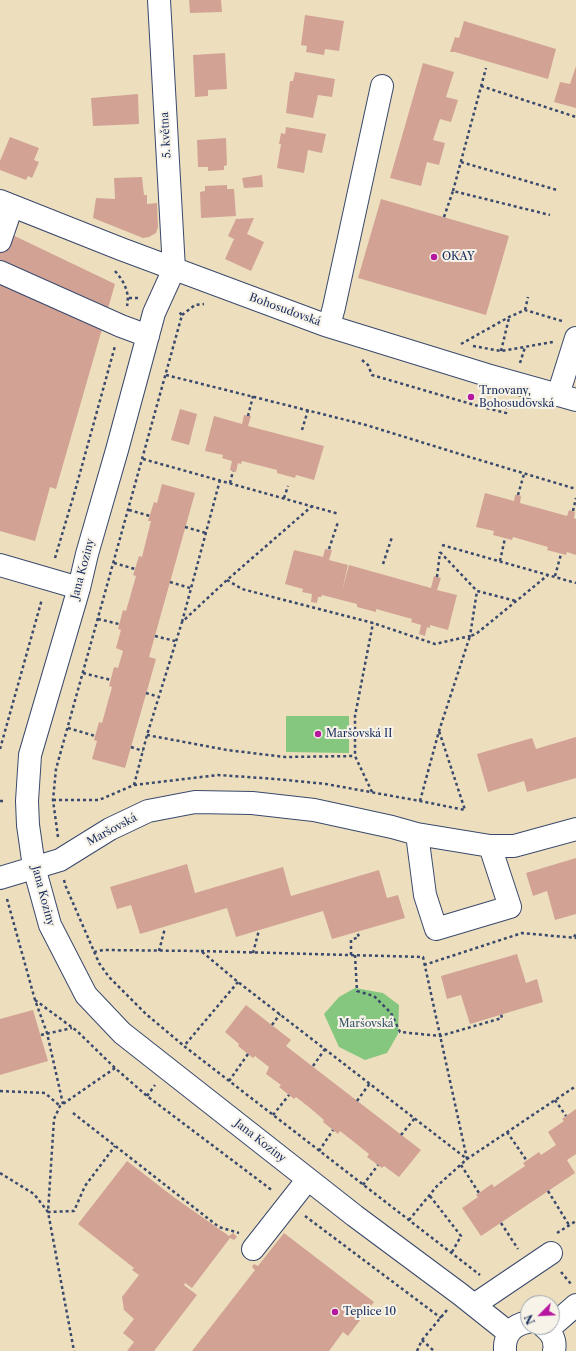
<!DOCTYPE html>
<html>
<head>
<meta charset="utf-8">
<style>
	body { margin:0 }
	#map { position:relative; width:576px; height:1351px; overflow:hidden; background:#eddfbe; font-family:"Libre Caslon Text",serif }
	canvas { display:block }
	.north { position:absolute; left:520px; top:1295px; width:40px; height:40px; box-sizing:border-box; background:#f7f3e8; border:1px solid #9fa5b1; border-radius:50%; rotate:246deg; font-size:11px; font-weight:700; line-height:16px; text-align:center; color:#1b2f5e }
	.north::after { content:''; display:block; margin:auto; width:14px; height:18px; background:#b5179e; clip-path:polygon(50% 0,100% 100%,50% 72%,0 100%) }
</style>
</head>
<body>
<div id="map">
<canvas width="576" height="1351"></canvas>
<div class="north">N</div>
</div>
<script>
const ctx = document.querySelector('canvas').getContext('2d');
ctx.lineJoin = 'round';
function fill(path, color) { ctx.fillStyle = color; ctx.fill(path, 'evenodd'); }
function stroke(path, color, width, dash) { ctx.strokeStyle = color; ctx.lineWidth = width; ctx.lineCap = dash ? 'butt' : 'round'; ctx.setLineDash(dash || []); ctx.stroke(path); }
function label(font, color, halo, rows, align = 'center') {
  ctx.font = font + ' "Libre Caslon Text",serif'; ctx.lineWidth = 4; ctx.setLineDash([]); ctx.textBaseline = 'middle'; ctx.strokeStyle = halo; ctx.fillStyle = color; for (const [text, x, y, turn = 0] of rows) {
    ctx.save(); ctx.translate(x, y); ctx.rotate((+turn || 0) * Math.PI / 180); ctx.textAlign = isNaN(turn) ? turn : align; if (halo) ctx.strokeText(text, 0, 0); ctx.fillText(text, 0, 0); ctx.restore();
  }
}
const green = new Path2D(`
	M286,716H349V753L286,752Z
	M355,988L383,993L399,1005L398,1034L387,1053L365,1060L339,1047L324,1014L339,997Z`);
const building = new Path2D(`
	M189,0H221L222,12L190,13Z
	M305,15L344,21L339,51L325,49L324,55L306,52L307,46L301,45Z
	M464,21L556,49L548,79L455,52H450L455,37L459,38Z
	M225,53L227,89L208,90V96L195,97L193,55Z
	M423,63L454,72L446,97L458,100L451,122L440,119L433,140L445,143L439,165L427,162L421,186L390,178Z
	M576,66V108L554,102L560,82L570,84Z
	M295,72L335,79L332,97L318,95L313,118L286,113L290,81H293Z
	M138,94L139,124L93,126L91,98Z
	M286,127L326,134L322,153L308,150L304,173L277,168L281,144H279L281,133L285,134Z
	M10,137L39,148L34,160L39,162L32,178L28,176L26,180L0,170V161Z
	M226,138L227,165L224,166V170L208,171V167H198L197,140Z
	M262,175L263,187L244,188L242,178Z
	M142,177L144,195H147V204L157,203L158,227L156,233L149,237L143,238L93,218L96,198L115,199L114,178Z
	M227,185V189H234L236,216L201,218L200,192L205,191V186Z
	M381,199L509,236L486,315L358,278Z
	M254,218L247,234L264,242L251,271L225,259L234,239L228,236L236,219Z
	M0,229L115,284L56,489L50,487L35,541L0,531Z
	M180,409L197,414L189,445L171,440Z
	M244,415L251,416L248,426L324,446L314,480L296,475L295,478L277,473V470L242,461L241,464L238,463L236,472L230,470L232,461L222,458L223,455L205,451L214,416L242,424Z
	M162,484L195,493L149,657L156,659L125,768L92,759L97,741L94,740L99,722L102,723L112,687L109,686L114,667L118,668L123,651L116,648L121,630L118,629L123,610L126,611L136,576L133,575L135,569L139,556L142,557L151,521H148L154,502L157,503Z
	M485,493L514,501L515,495H518L521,496L520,503L567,516L569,510L575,512L574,518L576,519V555L567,552L566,555L547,550L548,547L513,537L512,540L493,535L494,531L476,527Z
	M325,549L332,550L329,560L348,565L342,591L349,565L431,588L434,576L441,578L437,590L457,595L448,630L430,625V628L427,627L425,636L419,634L421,625L411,622L412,619L376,609V612L357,607V604L322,595L321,597H318L317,603L311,602L312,594L302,592L303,589L285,584L294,550L323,557Z
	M576,737V778L527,792L524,781L488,792L477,754L532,738L536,749Z
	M576,858V914L555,920L547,891L533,896L526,873Z
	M187,864L195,893L283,867L291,896L379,870L387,898L398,895L405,918L332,939L323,911L236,937L227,908L140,934L131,905L117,909L110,887Z
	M517,954L526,983L537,979L543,1002L470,1024L461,995L447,999L441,976Z
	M246,1005L291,1040L286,1046L421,1150L399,1177L384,1166L382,1168L367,1157L369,1154L354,1142L340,1131L338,1134L323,1122L324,1120L310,1108L296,1097L294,1099L279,1087L281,1085L266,1074L269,1067L255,1056L253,1058L238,1046L239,1044L225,1032Z
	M33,1010L48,1061L0,1075V1019Z
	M576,1109V1154L567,1160L575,1173L481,1236L462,1208L478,1197L476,1195L492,1184L494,1187L525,1166L523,1163L539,1152L541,1155L556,1145L548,1132L564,1121L562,1119Z
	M127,1161L175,1198L229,1236L233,1233L237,1237L234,1240L230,1238L192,1288L185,1283L184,1285L197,1295L154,1351H127L134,1342L123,1333L134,1319L124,1310L122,1297L139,1275L132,1270L134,1268L78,1224Z
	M284,1233L374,1302L348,1336L343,1332L329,1351H192L255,1270L252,1267L254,1264L258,1266Z`);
const path = new Path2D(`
	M481,86L576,117
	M461,162L557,190
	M453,191L486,68
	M444,217L453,191L550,215
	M115,271C124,281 130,293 127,306
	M129,298H138
	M525,310L528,297
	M182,315L195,305L204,304
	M461,344L509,317L525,310L562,321
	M473,346L501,351L553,342
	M501,351L509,318
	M362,360L368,365L372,375L478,406L506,413L509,402
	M520,363L525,347
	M166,375L366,425L463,455L576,489
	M248,416L253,396
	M302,430L308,410
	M143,459L339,514
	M230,483L233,471
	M518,495L524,474
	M284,498L288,486
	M129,510L150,516
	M573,511L576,498
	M185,527L206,533
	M442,545L576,583
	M329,549L338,522
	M440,552L477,591L516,601
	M55,558L75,491L115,346
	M500,561L505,538
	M114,563L135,569
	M383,564L392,537
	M555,576L561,554
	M437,577L440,552
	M227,580L242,589L373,623L435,644L470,636L477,591
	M170,582L190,588
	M98,619L119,624
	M182,622L220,480
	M155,636L175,641
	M83,673L111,680
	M146,693L159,697
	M68,728L95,736
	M147,735L227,750L285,757L355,756
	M131,747L143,751
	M0,749L42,599
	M134,785L218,775L276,779L326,784L420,801L465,810L439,731
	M372,792L355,756V716L373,623
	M53,800H99L134,785L147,735L182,622L227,580L311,507
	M0,801H6
	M420,801L439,731L470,636L476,634L548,575
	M58,837L53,800L56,769L182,315L179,312
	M64,880L66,887L99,963L109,977L146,1014L184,1046
	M7,899L35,1000L47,1033L63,1104
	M574,937L576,934
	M159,951L165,928
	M201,951L423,957L467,1159L238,982Z
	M94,952L103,950L201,951
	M253,953L259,930
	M351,955V940L359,937L357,932
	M355,955L357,991L374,996L391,1013L400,1032L440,1036L502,1018L501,1014
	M424,965L522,933L576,938
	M238,982L184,1046L480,1275
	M35,1000L77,1031L115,1068L147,1096L273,1191
	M272,1025L280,1014
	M41,1035L72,1028
	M313,1066L325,1049
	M115,1068L60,1106L54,1119L48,1212L74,1211L85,1186L115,1146
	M229,1081L248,1054
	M0,1091L45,1093L60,1106
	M147,1096L155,1085
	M555,1100L566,1116
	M357,1101L370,1083
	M73,1113L219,1227L239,1233
	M273,1115L289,1095
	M507,1132L527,1161
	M401,1135L415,1118
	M319,1151L333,1130
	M461,1165L479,1193
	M0,1173L34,1194L48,1212L74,1351
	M363,1185L378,1165
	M548,1191L569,1225
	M430,1196L461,1236L452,1252
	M305,1216L441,1318
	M409,1220L437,1186L467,1159L576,1086
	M501,1223L518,1249
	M557,1233L576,1221
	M561,1272L571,1284
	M422,1340L447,1310
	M417,1351L422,1340L434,1351`);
const minor = new Path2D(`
	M159,0L174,269L154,313L117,450L87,554L79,588L30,755L27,801L28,825L34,867L50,925L86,995L122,1033L355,1216L460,1294L509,1333
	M0,201L121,249L325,325L487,375L576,400
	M0,241L12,206
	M0,272L121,326L148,336
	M329,326L334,307L382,86
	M558,395L576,338
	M0,565L79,588
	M417,834L425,895L436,929L510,907L490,846
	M0,878L60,860L110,829L148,811L195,802L252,803L314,810L392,827L417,834L490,846H514L576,829
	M253,1249L308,1179
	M474,1305L551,1253
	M552,1326L576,1305
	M544,1327C552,1333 556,1341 554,1351
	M505,1351C504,1335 512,1325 528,1322`);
const markers = [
	[434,257,4,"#b5179e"],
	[471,397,4,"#b5179e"],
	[318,734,4,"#b5179e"],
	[335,1312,4,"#b5179e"]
];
const streetNames = [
	["5. května",166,135,-93],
	["Bohosudovská",285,310,20],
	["Jana Koziny",83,569,-75],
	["Maršovská",112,830,-28],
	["Jana Koziny",43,896,75],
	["Jana Koziny",260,1141,38]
];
const poiNames = [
	["OKAY",442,257],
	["Trnovany,",479,391],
	["Bohosudovská",479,404],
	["Maršovská II",326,734],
	["Teplice 10",343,1312]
];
const parkNames = [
	["Maršovská",366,1024]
];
fill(green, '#86c77f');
fill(building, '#d2a295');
stroke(minor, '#3a496c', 24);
stroke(path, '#3a496c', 2.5, [3, 3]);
stroke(minor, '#fff', 22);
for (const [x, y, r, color] of markers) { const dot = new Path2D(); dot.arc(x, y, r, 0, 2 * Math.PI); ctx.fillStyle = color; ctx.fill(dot); stroke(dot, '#f7f3e8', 1.5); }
label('11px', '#1b2f5e', '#f7f3e8', streetNames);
label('11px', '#1b2f5e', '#f7f3e8', poiNames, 'left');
label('11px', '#365566', '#f7f3e8', parkNames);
</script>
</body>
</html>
